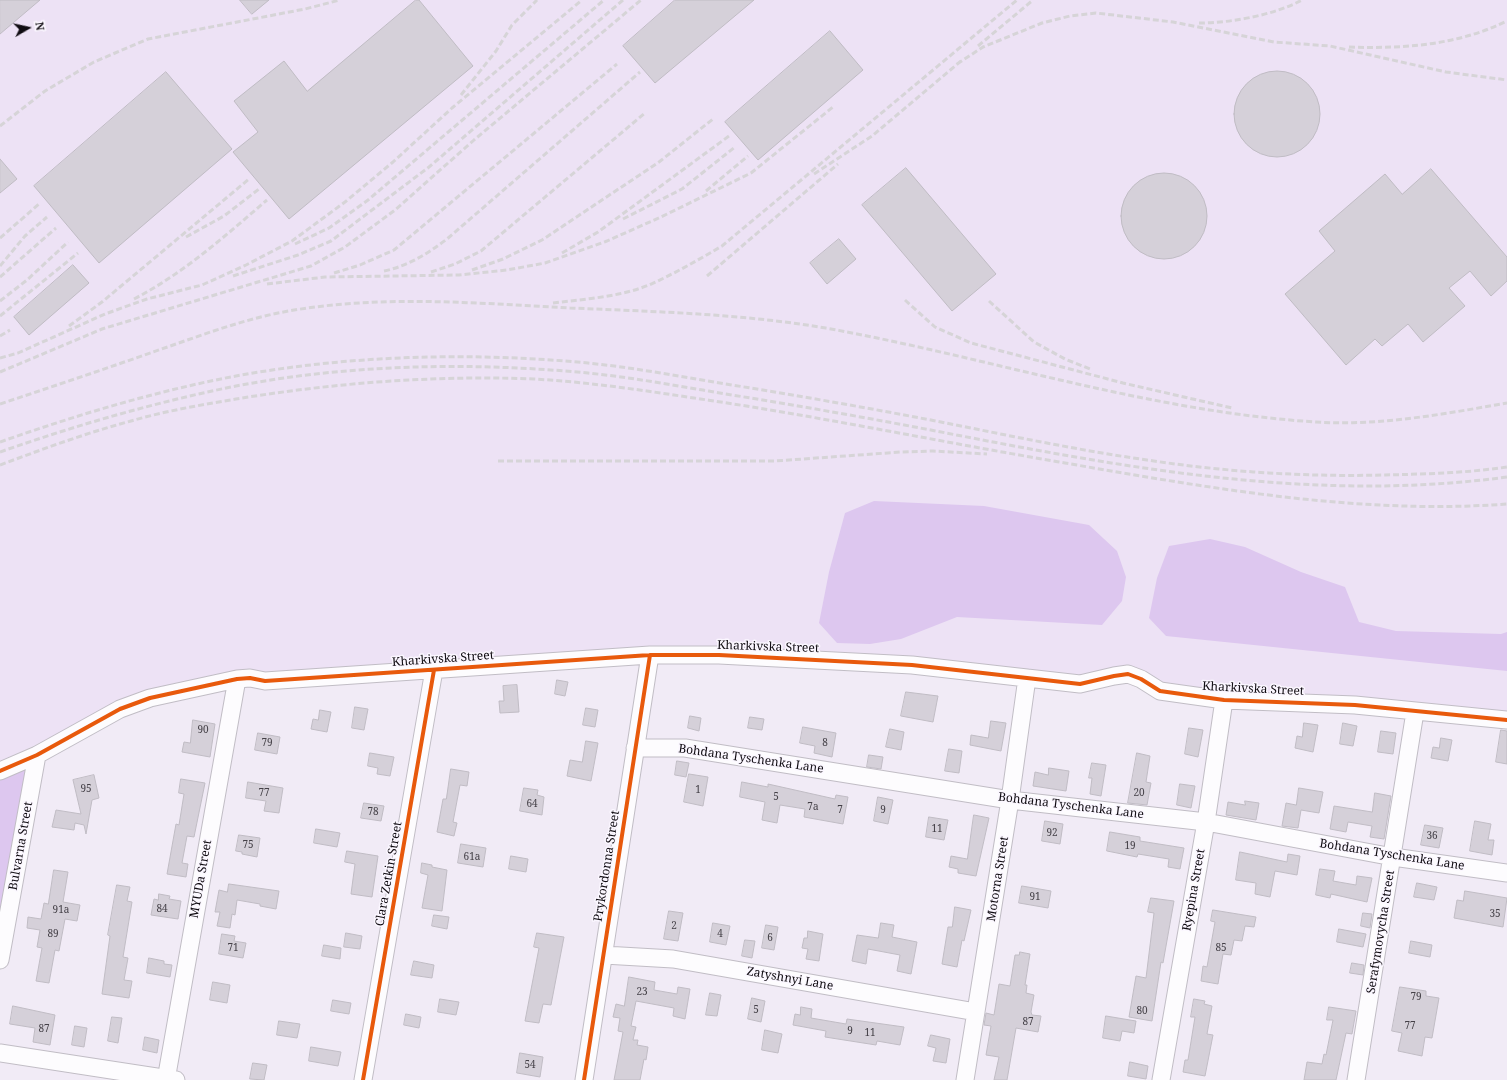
<!DOCTYPE html>
<html>
<head>
<meta charset="utf-8">
<style>
	body { margin:0 }
	#map { position:relative; width:1507px; height:1080px; overflow:hidden; background:#f1ebf6; font-family:"Noto Serif",serif }
	canvas { display:block }
	.north { position:absolute; left:8px; top:8px; width:40px; height:40px; -webkit-text-stroke:3px #fbf7ff; paint-order:stroke; rotate:81deg; font-size:11px; font-weight:700; line-height:16px; text-align:center; color:#100c12 }
	.north::after { content:''; display:block; margin:auto; width:14px; height:18px; background:#100c12; clip-path:polygon(50% 0,100% 100%,50% 72%,0 100%) }
</style>
</head>
<body>
<div id="map">
<canvas width="1507" height="1080"></canvas>
<div class="north">N</div>
</div>
<script>
const ctx = document.querySelector('canvas').getContext('2d');
ctx.lineJoin = 'round';
function fill(path, color) { ctx.fillStyle = color; ctx.fill(path, 'evenodd'); }
function stroke(path, color, width, dash) { ctx.strokeStyle = color; ctx.lineWidth = width; ctx.lineCap = dash ? 'butt' : 'round'; ctx.setLineDash(dash || []); ctx.stroke(path); }
function label(font, color, halo, rows, align = 'center') {
  ctx.font = font + ' "Noto Serif",serif'; ctx.lineWidth = 3; ctx.setLineDash([]); ctx.textBaseline = 'middle'; ctx.strokeStyle = halo; ctx.fillStyle = color; for (const [text, x, y, turn = 0] of rows) {
    ctx.save(); ctx.translate(x, y); ctx.rotate((+turn || 0) * Math.PI / 180); ctx.textAlign = isNaN(turn) ? turn : align; if (halo) ctx.strokeText(text, 0, 0); ctx.fillText(text, 0, 0); ctx.restore();
  }
}
const built = new Path2D(`
	M0,0H1507V712L1356,697L1225,692L913,657L791,649L649,647L265,672L236,671L147,691L0,762Z`);
const green = new Path2D(`
	M874,501L984,506L1089,525L1117,551L1126,577L1122,601L1102,625L957,617L901,639L870,644L837,643L819,623L829,572L845,513Z
	M1210,539L1245,547L1301,572L1345,587L1359,622L1396,631L1501,634L1507,632V671L1166,636L1149,618L1157,578L1169,546Z
	M30,749L0,912V762Z`);
const building = new Path2D(`
	M0,0H40L0,34Z
	M240,0H269L252,14Z
	M416,0H419L473,66L289,219L233,152L258,132L234,101L284,61L307,91Z
	M675,0H754L655,83L623,46Z
	M830,31L863,70L758,160L725,122Z
	M1234 114a43 43 0 1 1 86 0a43 43 0 1 1-86 0Z
	M166,72L232,149L99,263L34,186Z
	M0,159L17,179L0,193Z
	M906,168L996,274L952,311L862,205Z
	M1431,169L1507,257V281L1491,296L1470,271L1449,288L1465,306L1423,342L1408,324L1382,346L1375,339L1346,365L1285,294L1335,251L1319,231L1385,174L1402,194Z
	M1121 216a43 43 0 1 1 86 0a43 43 0 1 1-86 0Z
	M839,239L856,259L827,284L810,263Z
	M73,265L89,283L29,335L14,317Z
	M557,680L568,682L565,696L555,694Z
	M517,685L519,712L500,713L499,701H504L503,686Z
	M906,692L938,696L933,722L901,716Z
	M355,707L368,709L364,730L352,728Z
	M586,708L598,710L595,727L583,725Z
	M320,710L331,712L327,732L311,729L313,719L318,720Z
	M690,716L701,718L699,731L688,728Z
	M750,717L764,719L762,730L748,728Z
	M193,720L215,724L210,757L182,752L184,742L190,743Z
	M991,721L1006,723L1001,751L970,745L971,735L988,738Z
	M1304,723L1318,725L1313,752L1295,748L1297,736L1302,737Z
	M1343,723L1357,726L1353,746L1340,744Z
	M803,727L836,733L832,757L814,753L815,746L800,743Z
	M1189,728L1203,730L1198,757L1185,754Z
	M890,729L904,732L901,750L886,747Z
	M1501,730L1507,731V764L1496,762Z
	M1381,731L1396,733L1393,754L1378,752Z
	M258,733L280,737L277,754L255,750Z
	M1441,738L1452,740L1448,761L1431,758L1433,747L1439,748Z
	M586,741L598,743L591,781L567,776L570,760L582,762Z
	M949,749L962,751L959,773L945,771Z
	M370,753L394,757L390,776L377,774L378,768L368,766Z
	M1137,753L1150,756L1146,782L1151,783L1147,805L1128,803Z
	M869,755L883,757L881,769L867,767Z
	M677,761L689,763L686,777L675,775Z
	M1092,763L1106,765L1101,796L1090,794L1092,778H1089Z
	M1049,768L1069,771L1066,791L1033,786L1035,772L1048,775Z
	M451,769L469,772L467,786L460,785L453,822L457,823L454,836L437,832L443,799H446Z
	M689,774L708,777L703,806L684,802Z
	M94,775L99,798L92,800L86,834L84,825L75,823L74,830L52,827L56,810L81,814L73,780Z
	M181,779L205,783L194,837L187,836L182,863L188,864L186,877L167,874L176,824L179,825L184,794L179,793Z
	M248,782L283,788L279,813L264,811L266,801L246,798Z
	M742,782L768,787V784L835,799L836,795L848,797L843,824L804,817L805,809L780,805L777,823L762,820L765,802L740,797Z
	M1180,784L1195,786L1191,808L1177,805Z
	M524,788L538,790L537,795L544,797L542,815L520,811Z
	M1299,788L1323,792L1319,813L1301,810L1298,828L1282,826L1286,803L1296,805Z
	M1375,793L1391,796L1384,839L1370,837L1372,826L1348,822L1346,832L1330,829L1334,806L1372,812Z
	M878,797L893,800L888,824L874,821Z
	M1245,801L1259,803L1256,820L1226,815L1228,802L1245,805Z
	M364,803L384,806L381,821L361,818Z
	M974,815L989,818L976,876L958,873V869L949,867L951,856L967,859Z
	M929,817L948,820L944,840L926,837Z
	M1045,821L1063,824L1060,844L1042,841Z
	M1475,821L1491,824L1488,840H1494L1492,855L1470,851Z
	M1425,825L1443,828L1439,848L1421,845Z
	M316,829L340,833L337,847L314,843Z
	M1110,832L1140,837V841L1184,848L1180,869L1168,867L1169,859L1138,854L1137,857L1107,851Z
	M239,835L260,838L257,857L242,854V852L236,851Z
	M461,844L486,848L483,867L458,863Z
	M347,851L378,856L372,897L351,894L355,864L345,862Z
	M1240,852L1287,862L1288,854L1300,856L1297,875L1275,871L1270,897L1255,894L1256,883L1236,880Z
	M511,856L528,859L526,872L509,869Z
	M422,863L432,865V867L447,870L442,911L422,908L428,875L421,873Z
	M1320,869L1335,871L1333,881L1356,885L1357,876L1372,878L1367,902L1331,894L1330,898L1316,895Z
	M54,870L68,872L63,902L80,905L77,921L65,919L59,951L55,950L49,983L36,981L42,948L37,947L40,930L27,928L28,917L41,919L44,903L48,904Z
	M1417,883L1437,887L1434,900L1414,897Z
	M229,884L279,891L276,909L260,906V904L237,900L235,915L232,914L230,928L217,926L220,912H215L219,890L227,892Z
	M117,885L130,887L127,901L132,902L123,957L128,958L124,980L132,981L129,998L102,994L110,936L108,935Z
	M1022,886L1051,891L1048,908L1019,903Z
	M1465,891L1507,898L1503,927L1454,918L1457,900L1463,901Z
	M159,894L170,896L169,899L181,901L178,919L151,915L154,899L158,900Z
	M1151,898L1174,901L1163,963L1161,962L1152,1021L1129,1017L1136,976L1146,978L1154,913L1148,912Z
	M955,907L971,910L964,941L962,940L957,967L942,964L948,927H952Z
	M1213,910L1256,917L1254,927L1245,926L1242,941L1234,940L1231,955L1223,954L1218,984L1201,981L1203,966L1207,967L1215,922L1211,921Z
	M669,911L683,913L678,941L664,939Z
	M1363,913L1372,914L1370,928L1361,926Z
	M434,915L449,917L447,929L432,926Z
	M713,923L730,926L726,945L710,942Z
	M881,923L894,925L892,937L917,942L911,974L897,971L900,955L868,949L866,964L852,961L857,935L878,938Z
	M766,925L778,927L774,950L762,948Z
	M1339,929L1366,934L1363,947L1337,942Z
	M808,931L823,934L819,961L806,959L808,949L802,948L804,938H807Z
	M346,933L362,936L360,949L344,947Z
	M537,933L564,937L551,1005L543,1004L539,1023L525,1021L539,948L534,947Z
	M222,934L235,936L234,941L246,943L243,958L219,954Z
	M745,940L755,941L752,958L742,956Z
	M1411,941L1432,945L1430,957L1409,953Z
	M324,945L341,948L340,959L322,956Z
	M1020,952L1030,954L1025,985H1027L1026,993L1034,995L1031,1012L1032,1015L1041,1016L1038,1032L1016,1028L1007,1080H994L999,1057L986,1055L991,1026L984,1025L986,1013L994,1015L999,984L1010,986L1015,955H1019Z
	M149,958L164,961V964L172,965L170,977L147,973Z
	M414,961L434,965L432,978L411,975Z
	M1352,963L1364,965L1363,975L1350,973Z
	M629,977L655,982L654,990L677,994L678,987L690,989L685,1019L673,1016L674,1008L636,1001L631,1026L636,1027L633,1040H638L637,1045L648,1047L646,1060L644,1059L640,1080H614L623,1032L618,1031L620,1018L613,1017L616,1004L624,1006Z
	M213,982L230,985L227,1003L210,1000Z
	M1400,987L1426,991V996L1439,998L1432,1038L1425,1037L1422,1056L1398,1051L1402,1033L1392,1031Z
	M710,993L721,995L717,1016L706,1015Z
	M752,998L765,1001L761,1022L748,1019Z
	M440,999L459,1002L456,1015L438,1012Z
	M1194,999L1205,1001L1204,1004L1212,1006L1207,1034L1213,1035L1205,1076L1183,1072L1185,1060H1188L1195,1017H1191Z
	M333,1000L351,1003L349,1014L331,1011Z
	M13,1006L55,1015L50,1045L33,1042L35,1028L10,1024Z
	M801,1007L812,1009L811,1018L846,1024L847,1019L904,1027L900,1045L877,1041L876,1045L825,1037L826,1031L793,1025L795,1014L800,1015Z
	M1329,1007L1356,1011L1352,1034L1346,1033L1336,1080H1304L1307,1062L1322,1064L1324,1054L1326,1055L1333,1020H1327Z
	M406,1014L421,1017L419,1028L404,1025Z
	M1106,1016L1136,1021L1134,1033L1122,1031L1120,1041L1103,1038Z
	M112,1017L122,1018L118,1043L108,1041Z
	M279,1021L300,1024L297,1038L277,1035Z
	M75,1026L87,1028L84,1047L72,1045Z
	M765,1030L782,1034L778,1053L762,1050Z
	M931,1035L950,1039L946,1063L933,1061L936,1048L928,1046Z
	M145,1037L159,1040L157,1053L143,1050Z
	M311,1047L341,1052L338,1066L309,1061Z
	M520,1053L543,1057L540,1077L517,1073Z
	M1130,1062L1148,1066L1146,1079L1128,1076Z
	M253,1063L267,1065L264,1080L250,1079Z`);
const minor = new Path2D(`
	M635,748H685L1010,800L1206,822L1393,857L1507,873
	M0,771L37,755L120,709L150,698L237,679L250,678L265,681L650,655H719L912,665L1080,684L1114,676L1128,674L1141,679L1160,691L1224,700L1355,705L1507,720
	M604,955L673,959L976,1012
	M0,960L37,755
	M0,1053L176,1080
	M166,1080L237,679
	M363,1080L434,670
	M584,1080L650,655
	M965,1080L1010,800L1027,678
	M1161,1080L1206,822L1224,700
	M1356,1080L1415,712`);
const rail = new Path2D(`
	M1199,23C1231,23 1274,15 1302,0
	M978,46L1033,0
	M1349,47C1404,49 1458,45 1507,21
	M957,64L983,47L1042,23L1070,16L1096,13L1173,22L1274,42L1330,46L1446,72L1507,80
	M461,95L496,51L512,25L537,0
	M0,126L45,91L94,62L148,39L305,9L340,0
	M814,174L872,136L961,61
	M706,191L748,156
	M623,219L682,189L735,147
	M186,237L224,216L259,189
	M0,238L39,204
	M295,244L329,228L368,200L604,0
	M562,253L598,232L729,136
	M0,266L25,236L47,217
	M472,270L503,259L542,240L659,162L713,119
	M384,271C408,266 427,254 447,239L640,72
	M431,272L455,264L481,251L645,113
	M334,273L360,265L394,250L617,64
	M233,276L298,255L331,241L429,167L623,0
	M707,276L838,164
	M0,277L56,228
	M267,284L325,277L459,275L507,270L545,263L607,241L661,217L751,173L833,107
	M134,299C184,273 225,236 267,200
	M905,300L935,327L971,343L1123,383L1232,408
	M0,301L27,280L68,242
	M989,301L1034,342L1065,359L1090,369
	M553,303C585,299 619,297 649,285C674,274 698,260 722,246L1017,0
	M0,316L78,253
	M69,326L102,302L249,179
	M0,336L10,330
	M0,358L18,353L105,314L147,299L202,285L246,265L292,241L345,202L393,162L452,108L582,0
	M0,372L102,329L311,266L345,247L395,210L474,140L641,0
	M0,404C51,387 102,370 153,352C194,338 235,322 278,313C374,294 474,303 570,308C662,312 756,314 847,332C1003,362 1156,412 1316,422C1380,426 1444,414 1507,403
	M0,442C77,415 156,391 236,376C351,355 472,352 588,363C636,368 684,377 732,385C800,396 868,408 936,421C1006,435 1077,450 1147,460C1226,472 1305,477 1385,475C1425,474 1467,473 1507,467
	M0,452C77,425 156,402 236,386C351,364 472,362 588,373C636,378 684,387 732,395C800,406 868,418 936,431C1126,468 1313,503 1507,477
	M498,461H775L901,452L933,451L987,454
	M0,465C43,449 86,433 131,421C165,411 201,405 236,399C334,383 435,375 534,379C588,382 641,390 694,398C818,416 941,442 1065,463C1210,488 1359,515 1507,504`);
const cycleway = new Path2D(`
	M0,771L37,755L120,709L150,698L237,679L250,678L265,681L650,655H719L912,665L1080,684L1114,676L1128,674L1141,679L1160,691L1224,700L1355,705L1507,720
	M363,1080L434,670
	M584,1080L650,655`);
const numberNames = [
	["90",203,730],
	["79",267,743],
	["8",825,743],
	["95",86,789],
	["1",698,790],
	["77",264,793],
	["20",1139,793],
	["5",776,797],
	["64",532,804],
	["7а",813,807],
	["7",840,810],
	["9",883,810],
	["78",373,812],
	["11",937,829],
	["92",1052,833],
	["36",1432,836],
	["75",248,845],
	["19",1130,846],
	["61а",472,857],
	["91",1035,897],
	["84",162,909],
	["91а",61,910],
	["35",1495,914],
	["2",674,926],
	["89",53,934],
	["4",720,934],
	["6",770,938],
	["71",233,948],
	["85",1221,948],
	["23",642,992],
	["79",1416,997],
	["5",756,1010],
	["80",1142,1011],
	["87",1028,1022],
	["77",1410,1026],
	["87",44,1029],
	["9",850,1031],
	["11",870,1033],
	["54",530,1065]
];
const streetNames = [
	["Kharkivska Street",768,647,2],
	["Kharkivska Street",443,659,-4],
	["Kharkivska Street",1253,689,3],
	["Bohdana Tyschenka Lane",751,759,8],
	["Bohdana Tyschenka Lane",1071,806,7],
	["Bulvarna Street",21,846,-80],
	["Bohdana Tyschenka Lane",1392,855,9],
	["Prykordonna Street",607,866,-81],
	["Clara Zetkin Street",389,874,-80],
	["MYUDa Street",201,879,-80],
	["Motorna Street",998,879,-81],
	["Ryepina Street",1194,890,-80],
	["Serafymovycha Street",1381,932,-81],
	["Zatyshnyi Lane",790,979,10]
];
fill(built, '#ede2f5');
fill(green, '#ddc7ef');
fill(building, '#d5d0d9');
stroke(building, '#c0bcc4', 1);
stroke(minor, '#c1bdc5', 19);
stroke(minor, '#fdfcfe', 17);
stroke(rail, '#d6d4d7', 3, [6, 3]);
stroke(cycleway, '#e8590c', 4);
label('10px', '#444047', null, numberNames);
label('12px', '#100c12', '#fbf7ff', streetNames);
</script>
</body>
</html>
